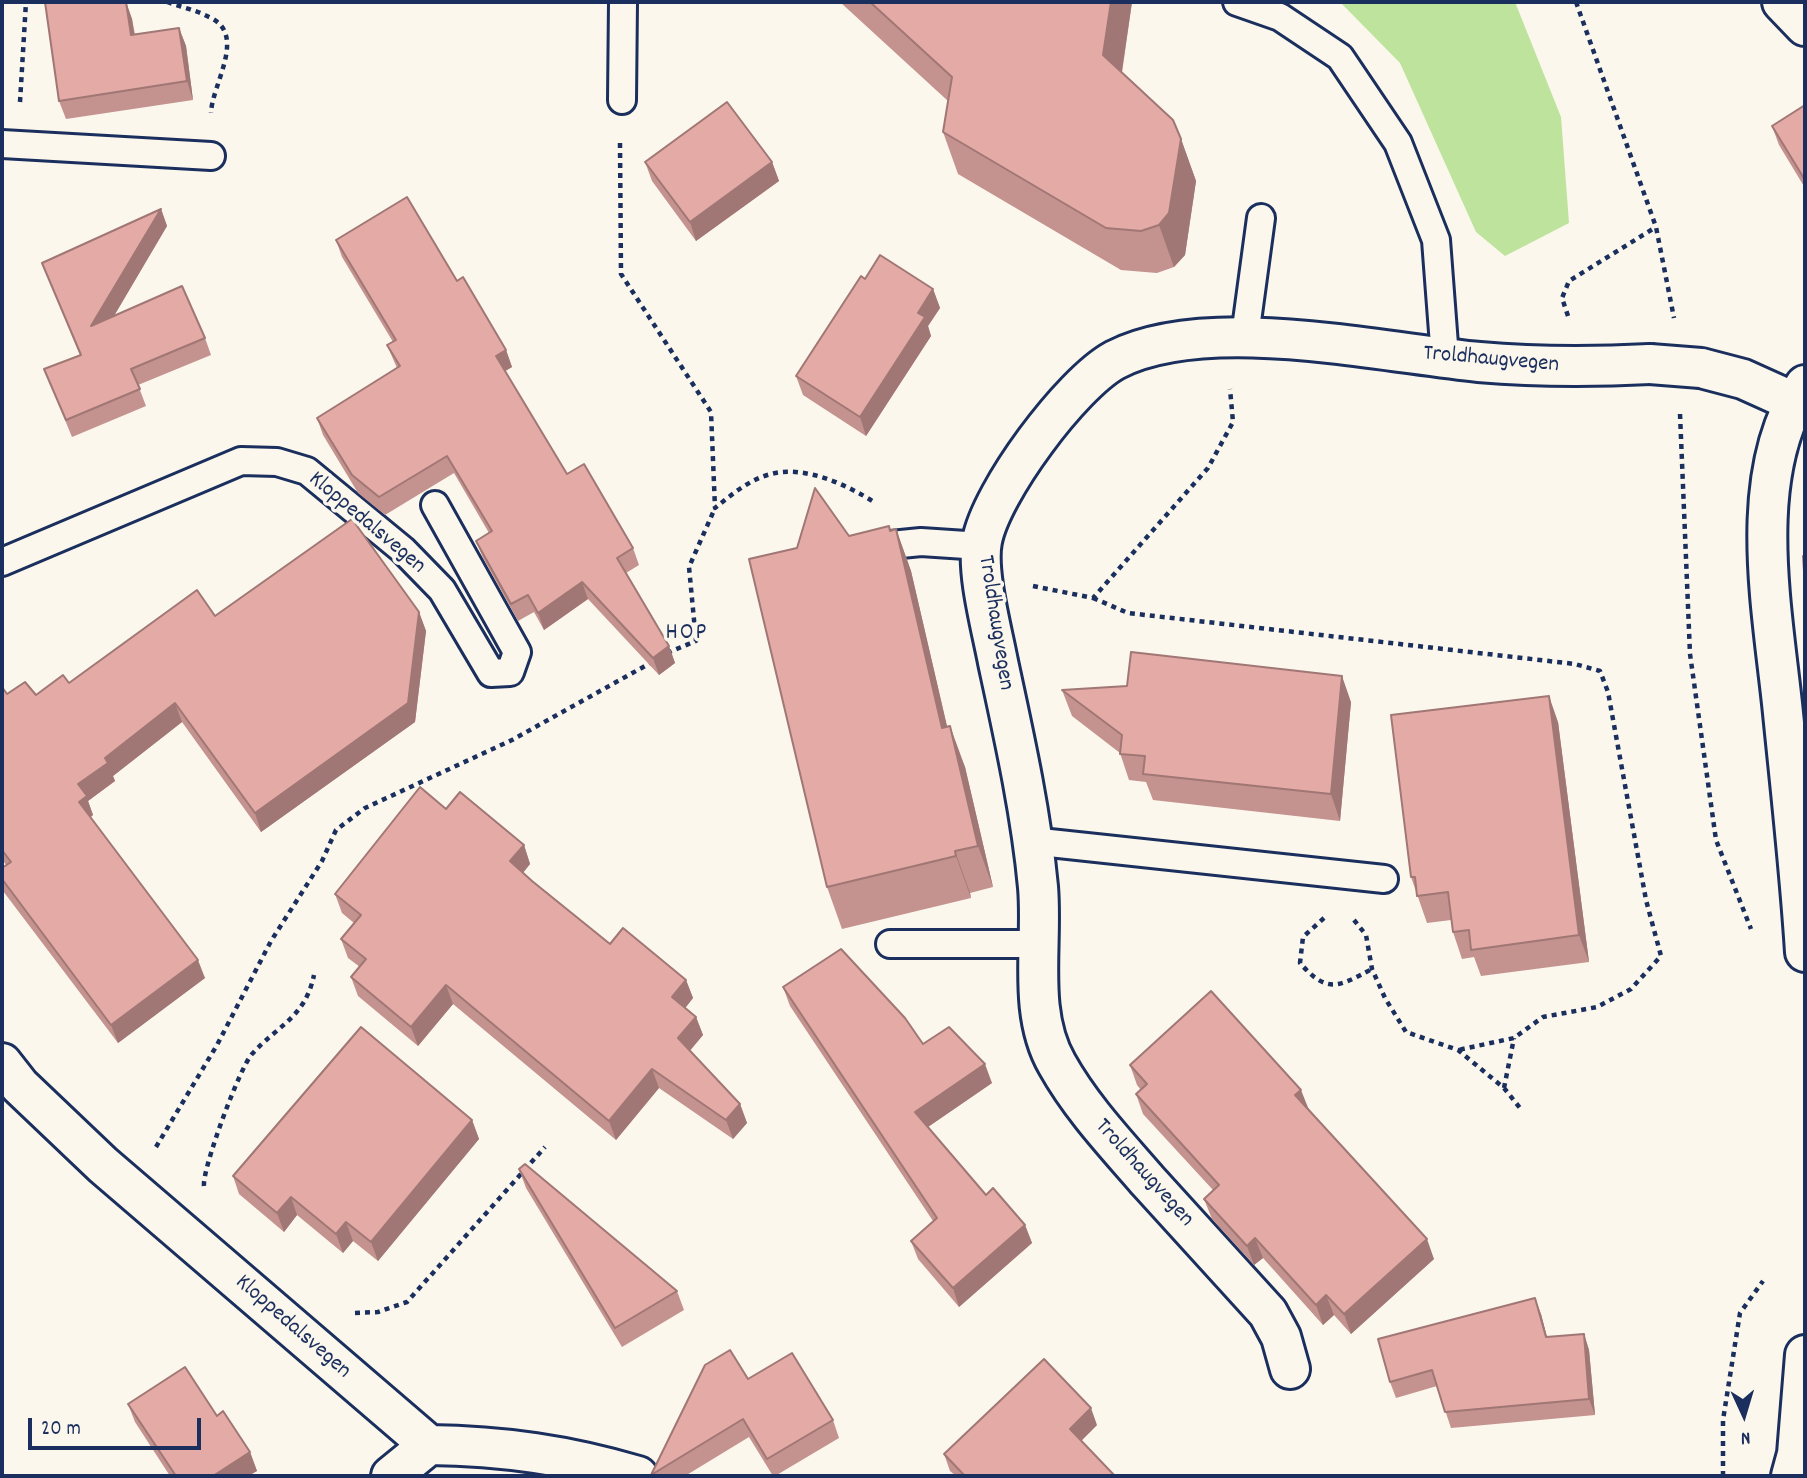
<!DOCTYPE html>
<html>
<head>
<meta charset="utf-8">
<style>
	body { margin:0 }
	#map { position:relative; width:1807px; height:1478px; overflow:hidden; background:#fbf7ec; font-family:Dekko,sans-serif }
	canvas { display:block }
	.frame { position:absolute; inset:0; border:4px solid #1b2f5e; pointer-events:none }
	.north { position:absolute; left:1709px; top:1380px; width:70px; height:70px; -webkit-text-stroke:5px #fbf7ec; paint-order:stroke; rotate:176deg; font-size:19px; font-weight:700; line-height:28px; text-align:center; color:#1b2f5e }
	.north::after { content:''; display:block; margin:auto; width:24px; height:32px; background:#1b2f5e; clip-path:polygon(50% 0,100% 100%,50% 72%,0 100%) }
	.scale { position:absolute; left:28px; top:1418px; width:173px; height:32px; box-sizing:border-box; border:4px solid #1b2f5e; border-top:0; padding-left:9px; font-size:21px; line-height:24px; white-space:nowrap; color:#1b2f5e; -webkit-text-stroke:5px #fbf7ec; paint-order:stroke }
</style>
</head>
<body>
<div id="map">
<canvas width="1807" height="1478"></canvas>
<div class="frame"></div>
<div class="north">N</div>
<div class="scale">20 m</div>
</div>
<script>
const ctx = document.querySelector('canvas').getContext('2d');
ctx.lineJoin = 'round';
function fill(path, color) { ctx.fillStyle = color; ctx.fill(path, 'evenodd'); }
function stroke(path, color, width, dash) { ctx.strokeStyle = color; ctx.lineWidth = width; ctx.lineCap = dash ? 'butt' : 'round'; ctx.setLineDash(dash || []); ctx.stroke(path); }
function label(font, color, halo, rows, align = 'center') {
  ctx.font = font + ' Dekko,sans-serif'; ctx.lineWidth = 7; ctx.setLineDash([]); ctx.textBaseline = 'middle'; ctx.strokeStyle = halo; ctx.fillStyle = color; for (const [text, x, y, turn = 0] of rows) {
    ctx.save(); ctx.translate(x, y); ctx.rotate((+turn || 0) * Math.PI / 180); ctx.textAlign = isNaN(turn) ? turn : align; if (halo) ctx.strokeText(text, 0, 0); ctx.fillText(text, 0, 0); ctx.restore();
  }
}
const green = new Path2D(`
	M1340,2H1515L1561,117L1569,223L1505,256L1476,232L1400,63Z`);
const path = new Path2D(`
	M167,2C181,7 196,10 209,17C248,34 212,84 211,113
	M1576,2L1656,227L1674,318
	M20,102L26,2
	M620,143L621,274L711,412L715,508C731,495 750,479 771,474C805,465 847,485 874,502
	M1568,316L1562,298L1569,281L1656,227
	M1680,414L1690,654L1716,840L1751,929
	M1033,586L1093,598L1208,468L1233,422L1230,389
	M1093,598L1128,613L1575,664L1600,671L1608,692L1646,900L1661,956L1631,989L1597,1007L1543,1017L1514,1038L1458,1050
	M667,653L696,641L689,567L715,508
	M1324,918L1303,937L1300,963C1327,994 1338,987 1372,969
	M1354,920L1366,935L1372,969L1385,998L1406,1032L1458,1050L1504,1088L1520,1108
	M1504,1088L1514,1038
	M156,1147L217,1045L271,941L322,861L336,830L365,808L512,740L654,661
	M204,1186C202,1169 240,1067 252,1054C278,1025 305,1018 314,975
	M355,1313L378,1312L407,1302L545,1147
	M1723,1476V1420L1740,1313L1763,1281`);
const service = new Path2D(`
	M1237,2L1280,17L1340,57L1398,143L1436,240L1445,358
	M622,100L623,2
	M2,144L211,156
	M1245,336L1261,218
	M871,547L921,542L981,546
	M2,562L241,461L277,462L307,471L403,550L442,590L491,673L510,672L517,652L435,505
	M1031,841L1384,879
	M890,944H1039`);
const minor = new Path2D(`
	M1782,2L1805,26
	M1701,368L1743,379L1794,402
	M1805,385C1744,475 1773,612 1783,713C1791,793 1800,872 1805,952
	M2,1063L20,1086L103,1165L429,1445C503,1446 567,1455 638,1476
	M1290,1369L1281,1337L1268,1313C1228,1269 1187,1224 1147,1180C1115,1143 1081,1107 1057,1064C1027,1012 1043,945 1038,887C1031,812 1014,736 998,662C992,630 976,572 982,541C991,492 1071,384 1115,360C1206,313 1378,352 1479,362C1536,367 1593,367 1650,364
	M391,1476L429,1445
	M1791,1476L1797,1454L1805,1355`);
const minorBridge = new Path2D(`
	M1650,364L1701,368`);
const wall = new Path2D(`
	M126,2L132,19L135,34L179,28L186,46L193,100L66,119L59,101Z
	M840,2H1132L1122,73L1181,139L1196,181L1185,255L1174,267L1157,273L1121,270L958,174L943,132L948,101Z
	M1805,105V188L1779,145L1772,126Z
	M645,162H772L779,181L696,241L652,181Z
	M161,209L167,226L114,316L205,338L211,355L138,385L146,406L72,437L44,369L80,355L42,263Z
	M336,240L457,281L506,350L512,367L505,371L567,474L633,548L639,565L626,573L669,646L675,663L659,675L588,599L544,630L534,612L518,621L483,558L476,541L489,533L454,473L385,515L358,493L323,435L317,418L397,368L387,345L393,342L342,257Z
	M865,279L933,289L940,308L928,326L931,336L866,436L803,395L796,376Z
	M896,529L911,571L947,727L965,767L993,887L970,893L971,898L842,929L827,887L849,536Z
	M419,612L426,631L415,722L261,832L182,722L113,776L115,781L88,801L93,815L91,817L205,978L118,1043L3,891L2,887V868L6,865L2,859V687L7,694L36,695L69,683L215,616Z
	M1062,690L1351,702L1340,821L1153,800L1146,782L1129,780L1120,753L1072,716Z
	M1558,722L1589,962L1481,976L1474,957L1462,959L1453,932L1451,920L1427,923L1411,877Z
	M446,809L524,845L530,864L523,873L610,944L686,980L693,998L685,1008L696,1017L703,1035L690,1051L740,1104L747,1123L733,1139L659,1088L616,1140L453,1004L418,1046L358,996L351,977L360,967L348,958L341,939L354,923L342,913L335,894Z
	M783,987L923,1044L992,1083L928,1127L986,1195L1025,1225L1032,1243L959,1307L918,1259L911,1241L933,1221L790,1006Z
	M1130,1065L1309,1110L1434,1259L1351,1334L1334,1315L1323,1325L1263,1258L1254,1265L1212,1219L1204,1199L1213,1190L1143,1114L1136,1094L1141,1090L1137,1085Z
	M472,1120L479,1139L378,1261L353,1241L343,1253L297,1215L284,1232L239,1194L233,1176Z
	M519,1169L677,1291L684,1310L622,1347L526,1188Z
	M1541,1314L1547,1337L1584,1334L1589,1350L1595,1415L1451,1428L1437,1386L1396,1398L1390,1382Z
	M748,1379L833,1420L839,1438L775,1476H773L749,1437L685,1476H651V1475Z
	M128,1404L217,1416L250,1452L257,1471L248,1476H170L135,1422Z
	M1097,1425L1081,1441L1115,1476H956L950,1471L944,1454Z`);
const shadedWall = new Path2D(`
	M126,2L132,19L137,54L131,35Z
	M1111,2H1132L1118,97L1103,55Z
	M179,28L186,46L193,100L187,81Z
	M1181,139L1196,181L1185,255L1174,267L1159,225Z
	M772,162L779,181L696,241L690,222Z
	M161,209L167,226L98,343L91,326Z
	M933,289L940,308L928,326L931,336L866,436L860,417L918,313Z
	M506,350L512,367L502,373L496,356Z
	M896,529L911,571L957,769L942,728Z
	M582,582L588,599L544,630L538,613Z
	M419,612L426,631L415,722L261,832L255,813Z
	M669,646L675,663L659,675L653,658Z
	M1342,676L1351,702L1340,821L1331,794Z
	M1549,696L1558,722L1589,962L1579,935Z
	M175,703L182,722L113,776L115,781L88,801L93,815L86,820L79,802L78,784L105,758Z
	M950,726L965,767L993,887L978,846Z
	M524,845L530,864L517,880L510,861Z
	M955,851L970,893L971,898L956,856Z
	M198,960L205,978L118,1043L111,1025Z
	M686,980L693,998L679,1016L672,997Z
	M446,985L453,1004L418,1046L411,1027Z
	M696,1017L703,1035L684,1057L678,1038Z
	M985,1064L992,1083L922,1131L915,1112Z
	M652,1069L659,1088L616,1140L609,1121Z
	M1301,1090L1309,1110L1295,1095Z
	M740,1104L747,1123L733,1139L726,1120Z
	M472,1120L479,1139L378,1261L371,1242Z
	M291,1197L297,1215L284,1232L277,1213Z
	M346,1222L353,1241L343,1253L336,1234Z
	M1025,1225L1032,1243L959,1307L953,1288Z
	M1255,1238L1263,1258L1254,1265L1247,1246Z
	M1427,1239L1434,1259L1351,1334L1344,1314Z
	M1326,1295L1334,1315L1323,1325L1316,1305Z
	M1535,1298L1541,1314L1551,1353L1546,1337Z
	M1584,1334L1589,1350L1595,1415L1589,1399Z
	M1091,1408L1097,1425L1076,1446L1070,1429Z
	M250,1452L257,1471L248,1476H213Z`);
const building = new Path2D(`
	M45,2H126L131,35L179,28L187,81L59,101Z
	M870,2H1111L1103,55L1173,120L1181,139L1169,213L1159,225L1141,231L1106,228L943,132L952,77Z
	M727,102L772,162L690,222L645,162Z
	M1805,105V180L1772,126Z
	M407,197L457,281L463,277L506,350L496,356L567,474L584,464L633,548L617,558L669,646L653,658L582,582L538,613L528,595L511,604L476,541L492,531L447,456L379,497L352,475L317,418L400,366L387,345L396,340L336,240Z
	M161,209L91,326L182,286L205,338L131,369L140,389L66,420L44,369L81,355L42,263Z
	M880,255L933,289L918,313L925,317L860,417L796,376L861,276L865,279Z
	M815,488L849,536L889,526L890,531L896,529L942,728L950,726L978,846L955,851L956,856L827,887L749,559L797,548Z
	M352,519L419,612L408,703L255,813L175,703L105,758L108,763L78,784L87,796L79,802L198,960L111,1025L2,879V868L11,862L2,850V687L7,694L25,682L36,695L63,675L69,683L197,590L215,616Z
	M1803,556H1805V586Z
	M1131,652L1342,676L1331,794L1143,774L1145,756L1120,754L1122,735L1062,690L1127,686Z
	M1549,696L1579,935L1471,950L1469,930L1453,932L1448,892L1417,896L1415,877H1411L1391,715Z
	M420,787L446,809L460,792L524,845L510,861L532,881L610,944L623,928L686,980L672,997L696,1017L678,1038L740,1104L726,1120L652,1069L609,1121L446,985L411,1027L351,977L366,959L341,939L361,915L335,894Z
	M841,949L905,1018L923,1044L949,1027L985,1064L915,1112L986,1195L993,1188L1025,1225L953,1288L911,1241L937,1218L783,987Z
	M1211,991L1301,1090L1295,1095L1427,1239L1344,1314L1326,1295L1316,1305L1255,1238L1247,1246L1204,1199L1219,1185L1136,1094L1147,1084L1130,1065Z
	M361,1027L472,1120L371,1242L346,1222L336,1234L291,1197L277,1213L233,1176Z
	M525,1164L677,1291L615,1328L519,1169Z
	M1535,1298L1546,1337L1584,1334L1589,1399L1445,1412L1432,1370L1390,1382L1378,1339Z
	M730,1350L748,1379L792,1353L833,1420L767,1459L743,1419L651,1475L705,1365Z
	M1044,1359L1091,1408L1070,1429L1115,1476H965L944,1454Z
	M185,1367L217,1416L223,1411L250,1452L213,1476H176L128,1404Z`);
const streetNames = [
	["Troldhaugvegen",1491,361,5],
	["Kloppedalsvegen",366,524,40],
	["Troldhaugvegen",994,623,81],
	["Troldhaugvegen",1143,1174,48],
	["Kloppedalsvegen",292,1328,41]
];
const neighbourhoodNames = [
	["HOP",687,635]
];
fill(green, '#bee39d');
stroke(service, '#1b2f5e', 32);
stroke(minor, '#1b2f5e', 44);
stroke(path, '#1b2f5e', 4.5, [5, 5]);
stroke(service, '#fbf7ec', 26);
stroke(minor, '#fbf7ec', 38);
stroke(minorBridge, '#1b2f5e', 44, []);
stroke(minorBridge, '#fbf7ec', 38);
fill(wall, '#c4928f');
fill(shadedWall, '#a07774');
fill(building, '#e4aaa6');
stroke(building, '#a07774', 2);
label('23px', '#1b2f5e', '#fbf7ec', streetNames);
ctx.letterSpacing = '2px';
label('24px', '#1b2f5e', '#fbf7ec', neighbourhoodNames);
ctx.letterSpacing = '0px';
</script>
</body>
</html>
